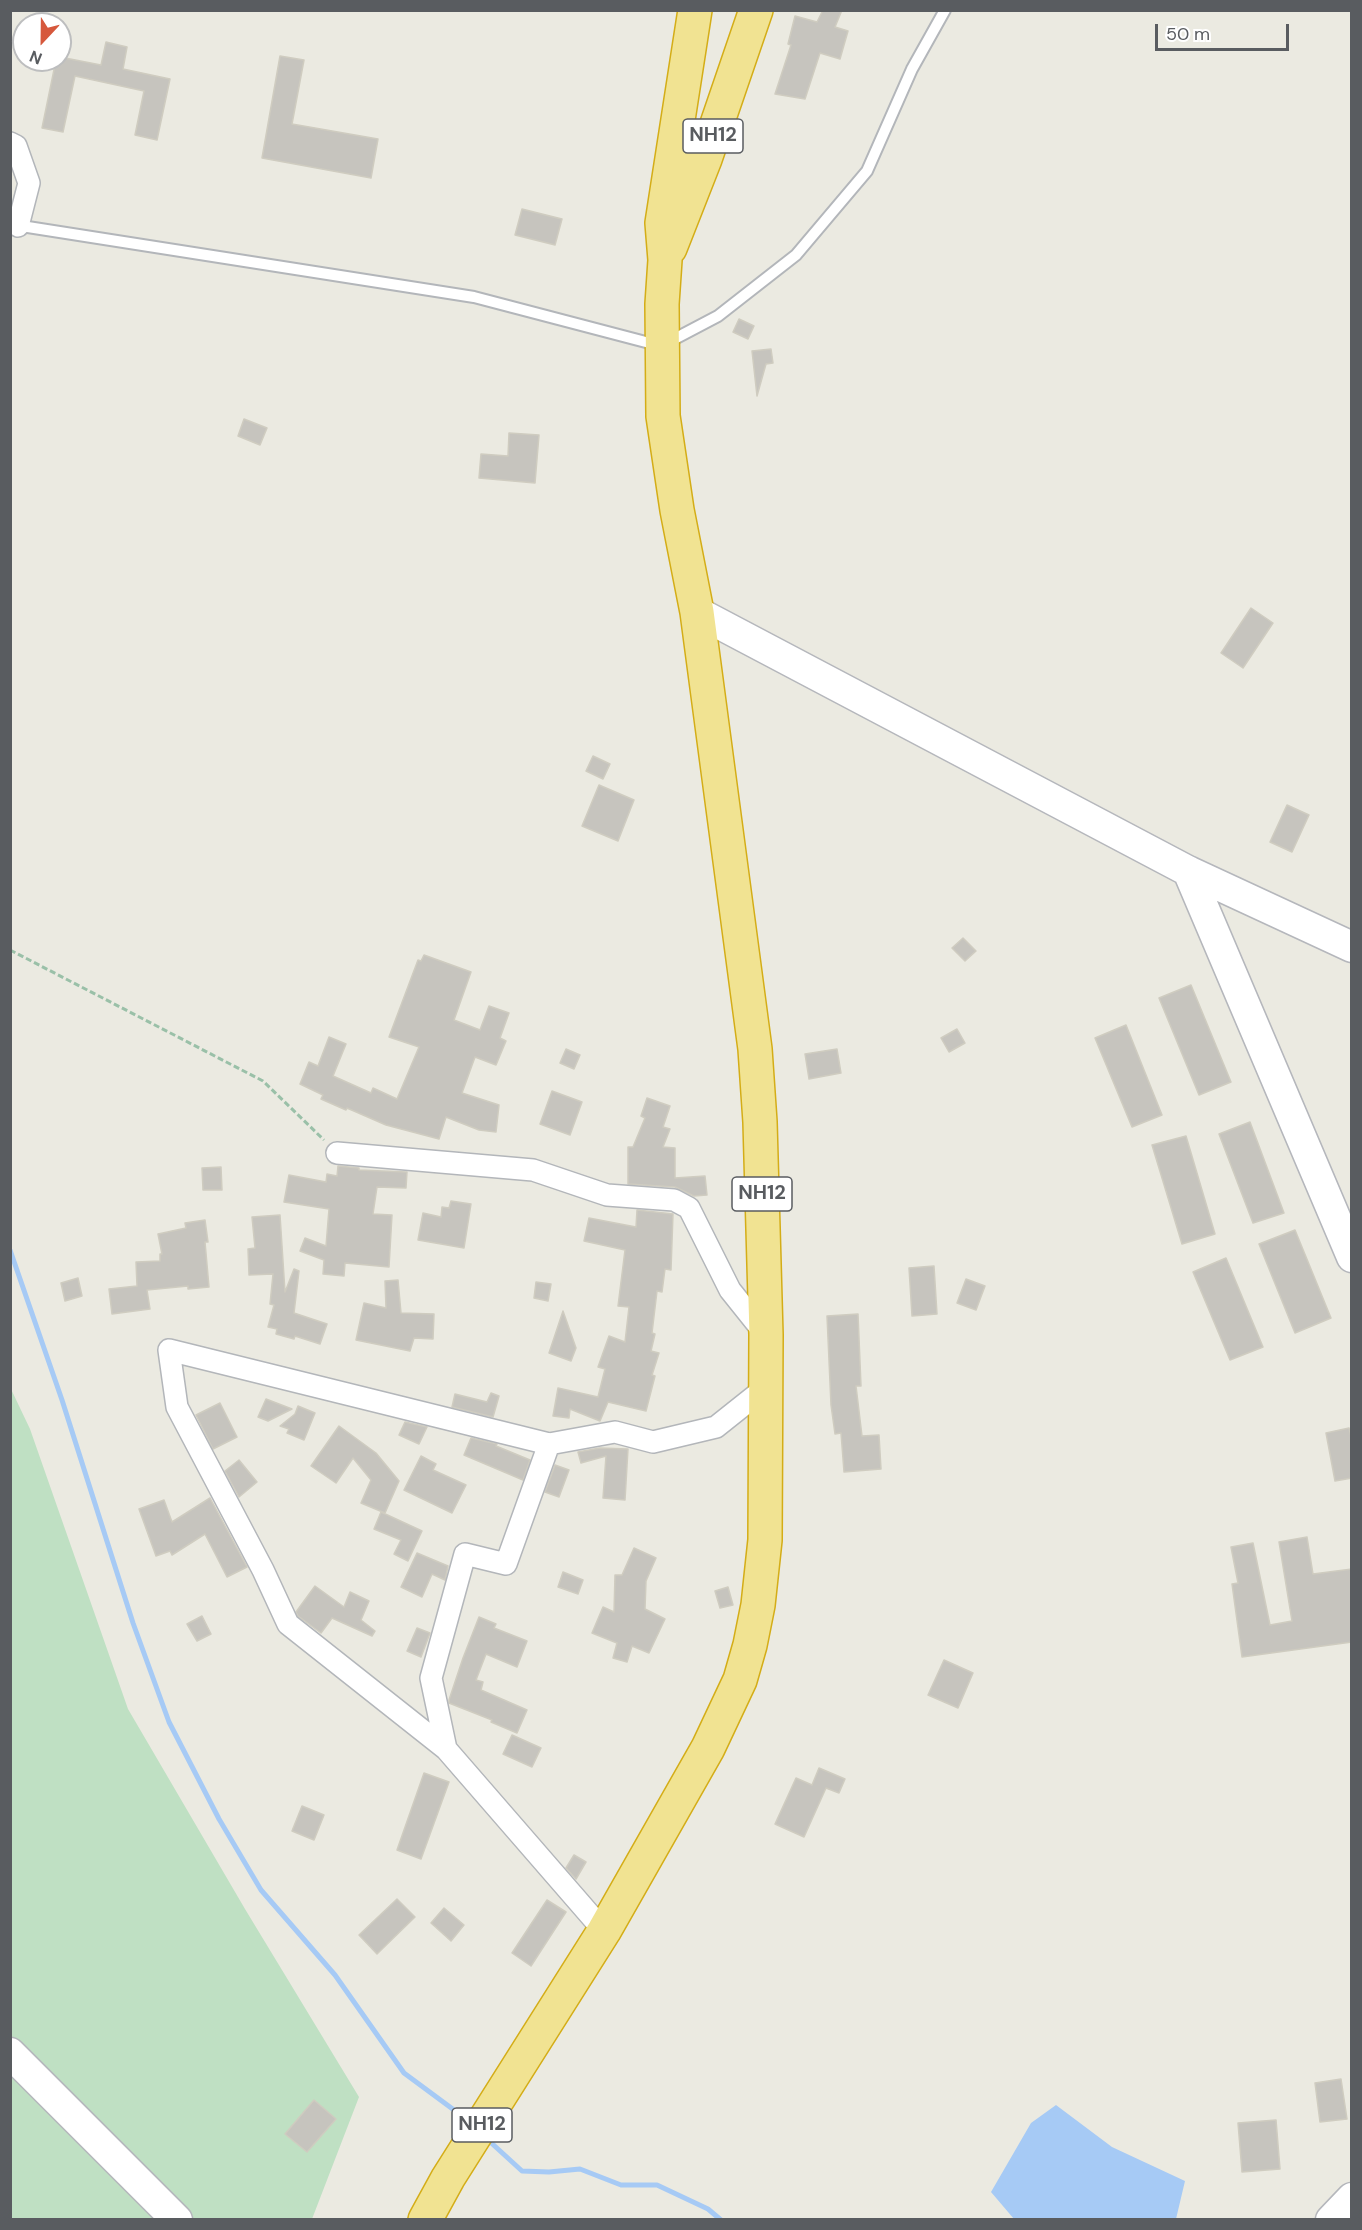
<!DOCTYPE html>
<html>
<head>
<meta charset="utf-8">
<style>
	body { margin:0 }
	#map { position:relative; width:1362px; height:2230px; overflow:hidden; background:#ebeae1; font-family:"DM Sans",sans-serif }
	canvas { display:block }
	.frame { position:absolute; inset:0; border:12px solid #595c60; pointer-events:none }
	.north { position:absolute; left:12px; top:12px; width:60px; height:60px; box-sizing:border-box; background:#fff; border:2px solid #bdbebf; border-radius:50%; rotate:202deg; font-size:16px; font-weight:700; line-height:24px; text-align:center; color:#595c60 }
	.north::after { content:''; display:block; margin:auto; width:21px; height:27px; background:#d6583c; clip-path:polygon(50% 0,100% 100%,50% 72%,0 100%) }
	.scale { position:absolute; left:1155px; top:24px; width:134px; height:27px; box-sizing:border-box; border:3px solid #595c60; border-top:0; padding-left:8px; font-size:18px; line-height:21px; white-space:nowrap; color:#595c60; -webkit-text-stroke:4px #fff; paint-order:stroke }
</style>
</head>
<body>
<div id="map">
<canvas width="1362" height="2230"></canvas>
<div class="frame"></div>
<div class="north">N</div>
<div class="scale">50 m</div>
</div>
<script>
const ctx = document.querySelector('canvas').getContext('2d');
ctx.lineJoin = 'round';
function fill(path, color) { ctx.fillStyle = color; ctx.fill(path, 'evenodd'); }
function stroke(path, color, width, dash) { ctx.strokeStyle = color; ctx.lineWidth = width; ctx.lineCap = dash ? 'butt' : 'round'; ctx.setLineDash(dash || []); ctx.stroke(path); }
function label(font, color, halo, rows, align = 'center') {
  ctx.font = font + ' "DM Sans",sans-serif'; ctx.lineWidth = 5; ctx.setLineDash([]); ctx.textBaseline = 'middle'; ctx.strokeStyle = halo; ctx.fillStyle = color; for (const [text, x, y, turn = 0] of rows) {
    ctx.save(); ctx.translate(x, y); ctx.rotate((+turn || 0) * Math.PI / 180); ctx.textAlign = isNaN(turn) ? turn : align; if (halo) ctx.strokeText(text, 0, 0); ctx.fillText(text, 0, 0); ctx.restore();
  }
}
const green = new Path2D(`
	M10,1387L30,1429L128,1709L245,1909L359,2097L312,2219H11Z`);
const water = new Path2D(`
	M1056,2105L1112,2147L1185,2181L1176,2219H1014L991,2192L1031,2123Z`);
const stream = new Path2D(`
	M10,1250L62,1400L133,1623L169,1722L219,1819L261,1890L335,1975L404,2073L454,2110L471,2125
	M487,2139L522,2171L549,2172L580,2169L621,2185H657L708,2209L721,2220`);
const building = new Path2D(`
	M823,10H842L835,27L848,31L840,59L820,53L805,99L775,94L791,45L788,44L795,16L817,22Z
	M106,42L127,47L123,69L170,79L157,140L135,135L144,91L75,76L63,132L42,128L56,60H60V57L101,65Z
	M280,56L304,60L292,124L378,139L371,178L262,158Z
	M522,209L562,219L555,245L515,235Z
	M739,319L754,326L748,339L733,332Z
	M771,349L773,363L766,364L757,396L752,351Z
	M244,419L267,428L260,445L238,436Z
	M509,433L539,435L535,483L479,478L481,454L508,456Z
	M1251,608L1273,623L1243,668L1221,653Z
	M593,756L610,764L603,779L586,771Z
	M599,785L634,800L618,841L582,826Z
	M1287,805L1309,815L1292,852L1270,842Z
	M963,938L976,951L965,961L952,948Z
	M424,955L471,972L454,1020L480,1030L489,1006L509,1013L500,1038L506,1041L496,1065L475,1057L462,1093L499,1105L496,1132L479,1130L446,1117L439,1139L386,1125L347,1108L346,1110L321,1099L323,1095L300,1084L309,1062L318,1066L329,1037L346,1044L333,1076L371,1093L373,1088L397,1099L419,1047L389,1037L418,960L421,961Z
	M1191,985L1231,1082L1199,1095L1159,998Z
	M1126,1025L1162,1115L1132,1127L1095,1038Z
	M957,1029L965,1043L949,1052L941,1038Z
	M566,1049L580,1055L574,1069L560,1063Z
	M837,1049L841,1073L809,1079L805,1054Z
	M552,1091L582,1102L570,1135L540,1124Z
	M647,1098L670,1106L663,1127L670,1129L663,1147L675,1148V1178L705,1176L707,1195L694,1196L675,1187L628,1184V1147H633L645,1118L641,1116Z
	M1250,1122L1284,1213L1253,1223L1219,1134Z
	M1186,1136L1215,1234L1182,1244L1152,1145Z
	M338,1166L359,1168V1170L407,1172L406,1188L377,1187L373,1214L392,1215L389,1267L345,1263L344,1276L323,1274L324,1260L300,1251L305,1238L326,1246L329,1209L284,1202L289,1175L326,1182L327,1174L337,1176Z
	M221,1167L222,1190H203L202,1168Z
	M451,1201L471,1204L464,1248L418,1240L423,1213L441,1217L442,1207L449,1208Z
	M637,1210L673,1214L671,1270L665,1269L662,1292L657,1291L652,1333L655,1334L651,1351L659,1353L652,1375L655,1376L646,1411L608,1402L600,1421L570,1409L569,1418L553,1416L558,1388L598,1397L605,1369L598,1367L609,1336L625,1342L629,1307L618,1306L625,1250L584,1241L589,1218L636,1227Z
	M280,1215L285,1292L294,1269L299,1271L294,1313L327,1324L320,1344L295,1336L294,1339L276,1334L277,1329L268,1327L274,1305L270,1304L273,1274L249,1275L248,1249L255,1248L252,1217Z
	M205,1220L208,1242H205L209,1287L188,1289V1286L147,1290L150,1309L112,1314L109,1289L137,1286L136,1262L160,1261V1254H162L158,1234L186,1228L185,1223Z
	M1295,1230L1331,1318L1295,1333L1259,1244Z
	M1226,1258L1263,1347L1230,1360L1193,1272Z
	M934,1266L937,1314L912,1316L909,1268Z
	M78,1278L82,1296L65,1301L61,1283Z
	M966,1279L985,1286L976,1310L957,1303Z
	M398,1280L401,1313L434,1314L433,1339L414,1338L410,1351L356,1340L364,1303L386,1308L385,1281Z
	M536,1282L551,1284L548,1301L534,1298Z
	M563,1311L576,1348L571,1361L549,1353Z
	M858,1314L861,1386H856L862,1436L879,1435L881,1469L844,1472L841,1433L835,1434L831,1405L827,1316Z
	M491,1393L499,1396L493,1417L452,1407L455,1394L487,1402Z
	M266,1399L292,1409L268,1421L258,1417Z
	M220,1403L237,1437L213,1449L196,1415Z
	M298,1406L315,1413L304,1440L287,1433L289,1429L280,1426L295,1414Z
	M405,1422L427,1427L419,1444L399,1435Z
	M339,1426L376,1453L399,1481L385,1513L361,1503L371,1480L353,1458L336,1483L311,1466Z
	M1349,1428L1352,1440V1478L1335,1481L1326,1433Z
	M471,1438L497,1444L496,1446L530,1460L523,1480L464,1455Z
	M600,1448L628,1449L625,1500L603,1498L606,1456L581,1463L578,1452Z
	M421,1456L436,1464L433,1470L466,1485L452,1513L404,1490Z
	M239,1460L257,1482L239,1497L225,1471Z
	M555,1465L569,1470L559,1497L545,1492Z
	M210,1498L247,1567L227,1577L205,1534L172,1555L170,1551L156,1556L139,1509L164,1500L172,1522Z
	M381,1512L422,1531L408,1561L394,1554L401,1540L374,1529Z
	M1307,1537L1313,1574L1352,1569V1642L1242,1657L1232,1584L1238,1583L1231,1547L1253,1543L1270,1625L1292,1621L1279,1542Z
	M634,1548L656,1558L646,1581L645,1609L665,1619L649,1653L632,1646L627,1662L613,1658L617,1643L592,1633L603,1607L614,1612L615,1575H622Z
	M417,1553L448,1566L445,1580L432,1574L422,1597L401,1587Z
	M563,1572L583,1580L578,1594L558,1587Z
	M315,1586L344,1607L350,1592L369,1601L361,1620L375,1631L372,1636L332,1618L321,1633L298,1616L296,1612Z
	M728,1587L733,1605L720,1608L715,1591Z
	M202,1616L211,1634L197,1641L187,1624Z
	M479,1617L496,1624L494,1628L527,1641L517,1667L486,1654L476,1680L483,1682L481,1690L527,1710L517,1733L491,1722L492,1720L449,1703V1700L463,1658Z
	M417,1628L430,1633L421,1657L407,1651Z
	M944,1660L973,1673L958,1708L928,1695Z
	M512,1735L541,1748L532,1767L503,1754Z
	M819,1768L845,1779L839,1793L826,1788L804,1837L775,1824L796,1778L812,1785Z
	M424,1773L449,1782L421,1859L397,1850Z
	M302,1806L324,1815L314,1840L292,1831Z
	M574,1855L586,1862L576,1879L566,1868Z
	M397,1899L415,1917L377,1954L359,1935Z
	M547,1900L566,1912L531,1966L512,1953Z
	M444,1908L464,1925L451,1941L431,1923Z
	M1341,2079L1347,2119L1320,2122L1315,2083Z
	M314,2100L336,2119L307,2152L285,2134Z
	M1276,2120L1280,2169L1242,2172L1238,2123Z`);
const path = new Path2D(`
	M10,950L263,1081L324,1140`);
const lane = new Path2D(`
	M15,225L474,297L661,346L718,316L796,255L867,171L912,69L945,10`);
const street = new Path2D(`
	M10,143L16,146L29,183L18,226
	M337,1153L533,1170L607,1195L674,1200L689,1208L730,1290L766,1335
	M446,1749L288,1624L263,1570L177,1407L169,1350L549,1444
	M604,1931L446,1749L431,1678L465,1554L506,1564L549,1444L615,1432L653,1442L716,1427L765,1388`);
const secondary = new Path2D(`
	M697,612L1188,871L1352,947
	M1188,871L1352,1257
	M10,2053L177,2220
	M1331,2220L1352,2198`);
const highway = new Path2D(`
	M670,248L705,159L756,10
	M425,2220L448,2178L604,1931L708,1748L740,1680L750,1645L758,1605L765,1540L766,1335L760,1122L755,1049L697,612L677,510L663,416L662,304L665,260L662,223L695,10`);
const shields = [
	[713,136,60],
	[762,1194,60],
	[482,2125,60]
];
const shieldNames = [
	["NH12",713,136],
	["NH12",762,1194],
	["NH12",482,2125]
];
fill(green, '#bfe0c3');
fill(water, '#a6caf5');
stroke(stream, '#a6caf5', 5);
fill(building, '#c6c4be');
stroke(building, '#cfccc0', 1.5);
stroke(lane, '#b3b6ba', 14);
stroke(street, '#b3b6ba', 24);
stroke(secondary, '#b5b7bc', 33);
stroke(highway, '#d4ad17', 36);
stroke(path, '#9ac0a8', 3, [6, 3]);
stroke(lane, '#fff', 10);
stroke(street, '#fff', 21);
stroke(secondary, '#fff', 30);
stroke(highway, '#f1e392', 33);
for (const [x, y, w] of shields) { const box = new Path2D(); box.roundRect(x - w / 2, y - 17, w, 34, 4.5); ctx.fillStyle = '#fff'; ctx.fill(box); stroke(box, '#595c60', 1.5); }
label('bold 20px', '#595c60', null, shieldNames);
</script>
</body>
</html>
